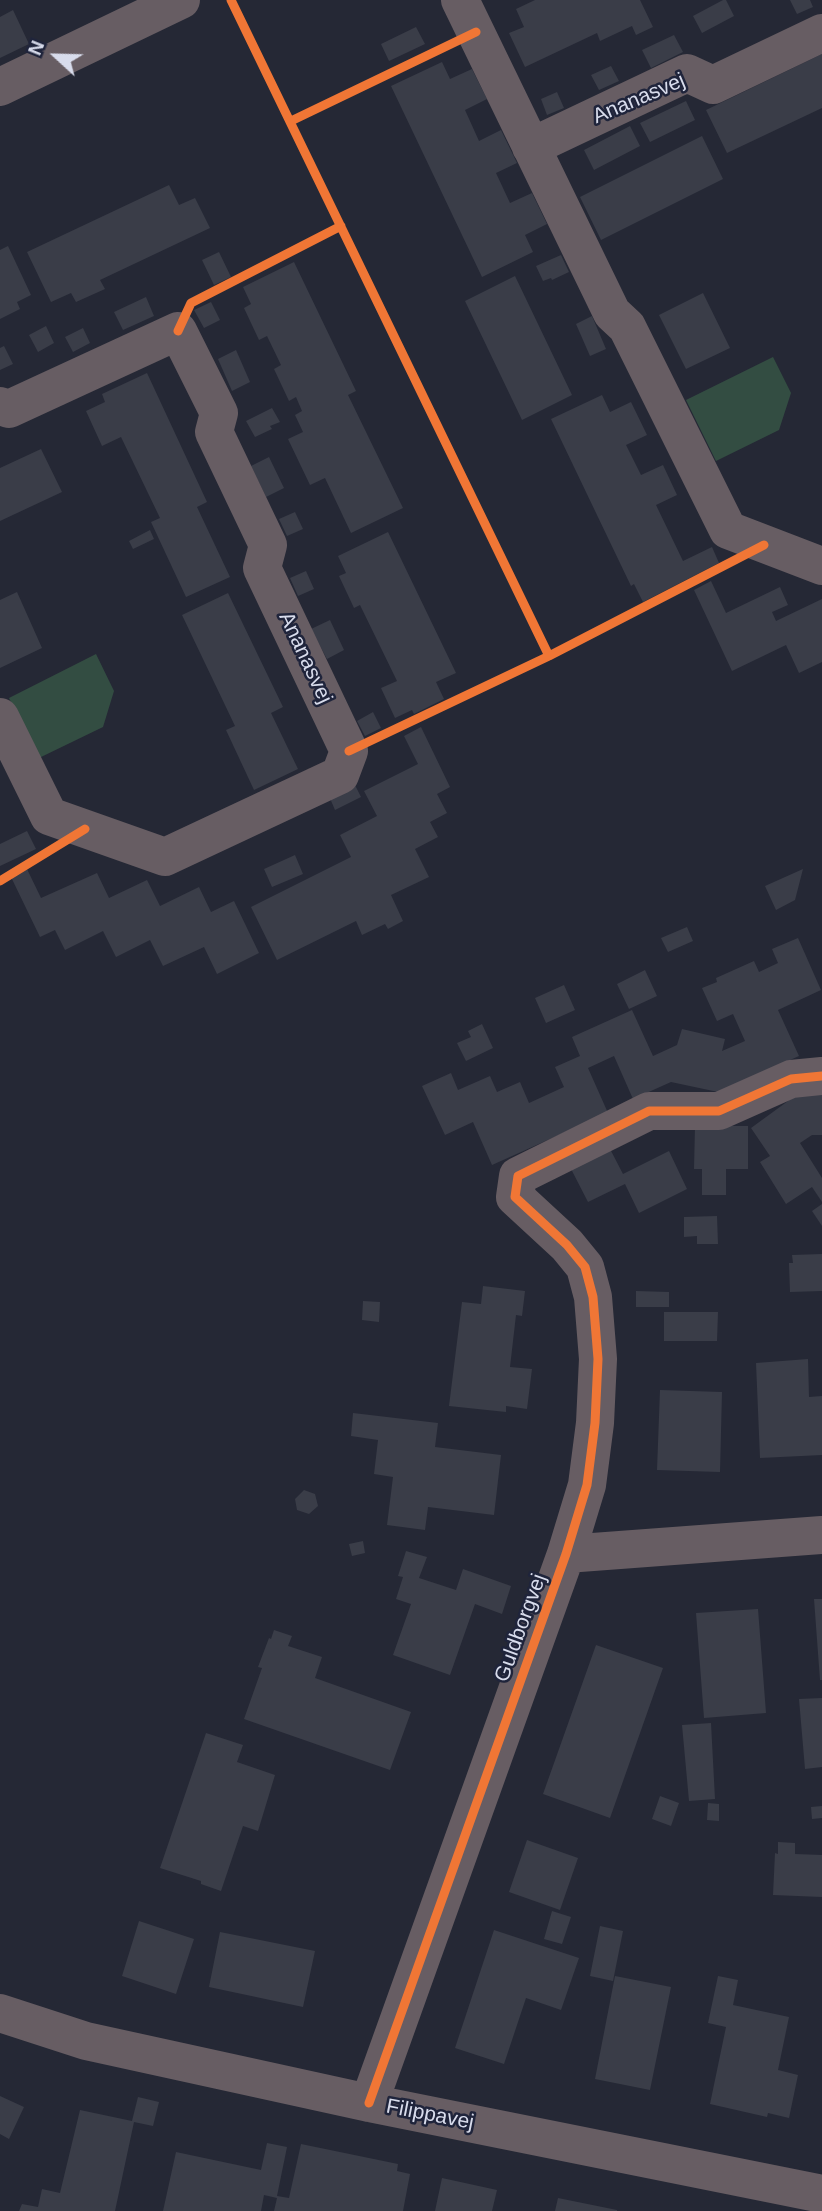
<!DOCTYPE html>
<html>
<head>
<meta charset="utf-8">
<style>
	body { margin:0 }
	#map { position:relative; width:822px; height:2211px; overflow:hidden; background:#252835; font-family:Helvetica,sans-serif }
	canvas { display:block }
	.north { position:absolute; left:21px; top:21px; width:70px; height:70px; -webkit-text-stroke:5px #1f243b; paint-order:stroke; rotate:292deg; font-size:19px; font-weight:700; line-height:28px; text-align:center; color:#d8dcec }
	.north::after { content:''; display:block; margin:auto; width:24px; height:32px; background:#d8dcec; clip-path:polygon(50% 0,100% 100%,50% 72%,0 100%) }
</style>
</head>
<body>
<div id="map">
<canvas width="822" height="2211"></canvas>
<div class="north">N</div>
</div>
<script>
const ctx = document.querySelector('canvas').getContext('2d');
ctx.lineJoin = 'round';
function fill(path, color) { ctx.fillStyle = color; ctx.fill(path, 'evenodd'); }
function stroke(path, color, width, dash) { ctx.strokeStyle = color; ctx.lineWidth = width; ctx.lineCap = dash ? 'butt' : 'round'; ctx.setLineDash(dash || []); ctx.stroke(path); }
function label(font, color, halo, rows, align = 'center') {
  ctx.font = font + ' Helvetica,sans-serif'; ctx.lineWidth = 5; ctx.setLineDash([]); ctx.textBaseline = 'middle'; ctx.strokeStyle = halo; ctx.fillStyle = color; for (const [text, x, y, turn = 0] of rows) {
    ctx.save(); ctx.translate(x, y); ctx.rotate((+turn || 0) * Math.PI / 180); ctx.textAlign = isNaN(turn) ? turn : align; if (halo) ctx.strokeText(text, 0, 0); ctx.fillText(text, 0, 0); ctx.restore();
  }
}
const green = new Path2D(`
	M773,357L791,393L779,430L716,461L686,400Z
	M96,654L114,691L103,727L39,758L9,698Z`);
const building = new Path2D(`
	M535,0H640L653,27L636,35L632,26L600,41L597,33L525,67L509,33L524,27L516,9Z
	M723,0H726L734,16L702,33L693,16Z
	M790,0H810L813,7L797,14Z
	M13,10L29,44L0,58V17Z
	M416,27L425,44L389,61L381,44Z
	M674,35L683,52L651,68L642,50Z
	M822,54V108L727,153L706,110Z
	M442,62L450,79L472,69L487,99L465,110L479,141L501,130L517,163L496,173L510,203L532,193L547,224L525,235L533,252L482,277L391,86Z
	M611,66L619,81L599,90L591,75Z
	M557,92L564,108L547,115L541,99Z
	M686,101L695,120L650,142L640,123Z
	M630,126L640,146L594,170L584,150Z
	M702,136L723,179L601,240L580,197Z
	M169,185L179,205L195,198L210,228L100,280L105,289L76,302L71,293L51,302L27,252Z
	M8,246L31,295L17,302L20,309L0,319V250Z
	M219,252L231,277L214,285L202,260Z
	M561,255L569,272L552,280L551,278L543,281L536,266Z
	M294,262L356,391L348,395L403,508L351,533L325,478L310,485L288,439L303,432L295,415L302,411L296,397L289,401L274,369L281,365L267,336L259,340L244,308L251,304L243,287Z
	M515,276L572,395L522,420L465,301Z
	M703,293L730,348L686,369L659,315Z
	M146,297L154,316L123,330L114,312Z
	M211,302L220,320L204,328L194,310Z
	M592,316L606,349L590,356L576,324Z
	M46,326L54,343L38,352L29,335Z
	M83,328L90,343L73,352L65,337Z
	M4,346L13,364L0,370V348Z
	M236,350L250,382L232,391L218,359Z
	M147,373L207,502L197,507L230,577L186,597L151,522L160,518L121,437L102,446L86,411L105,402L102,394Z
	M602,395L610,412L631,402L647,435L626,445L641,475L663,465L677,495L656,505L683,561L712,547L719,563L643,602L634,584L631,586L551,419Z
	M272,408L280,422L270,426L272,429L255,437L246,421Z
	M41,449L62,492L0,521V468Z
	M269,457L284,488L266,497L251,466Z
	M295,512L303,529L287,536L279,519Z
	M150,530L154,539L133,549L129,541Z
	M388,532L456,673L436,682L444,699L414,714L412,710L395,718L381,688L397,681L360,605L354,608L339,576L346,573L338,556Z
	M306,571L314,589L298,596L290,578Z
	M711,581L726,613L780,587L788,605L772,612L776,621L822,599V662L799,673L786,645L732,671L694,590Z
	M17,592L42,648L0,668V600Z
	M228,593L283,707L271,713L298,769L254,790L226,730L235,726L182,615Z
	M330,620L344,650L327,659L311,629Z
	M373,712L381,728L365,736L357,721Z
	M421,727L450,787L437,794L447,813L430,822L438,837L415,849L429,877L391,895L403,921L388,929L385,924L362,935L356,921L277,960L251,907L351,857L340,835L377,816L364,791L418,764L404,736Z
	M354,783L361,797L335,810L329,796Z
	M27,831L36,849L0,866V844Z
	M295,855L303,874L272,887L264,869Z
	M27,869L41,898L97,873L109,898L147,880L160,906L199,887L211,912L234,901L259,953L217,974L204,947L163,966L150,940L116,957L103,931L65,950L55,930L40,937L11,877Z
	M803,869L795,900L776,910L765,886Z
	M687,927L693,941L668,952L661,938Z
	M798,938L821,990L778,1010L799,1056L718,1092L671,1082L633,1099L614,1056L588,1068L608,1113L492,1165L473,1122L445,1135L422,1086L451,1073L458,1090L490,1076L497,1092L520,1082L529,1103L564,1087L555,1067L580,1056L572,1037L632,1010L653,1056L677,1045L682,1029L725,1039L722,1051L745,1041L733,1014L717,1021L702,988L717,982L716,978L754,961L759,972L778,963L772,949Z
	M645,970L657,996L629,1009L617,984Z
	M564,985L575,1010L546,1023L535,998Z
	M482,1024L493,1048L466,1061L457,1043L471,1037L468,1031Z
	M822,1092V1135H812L800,1143L822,1178V1202L812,1187L786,1204L760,1162L770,1156L751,1128L799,1093Z
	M695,1126H748V1169H726V1195H702V1169H694Z
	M609,1147L623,1174L669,1151L687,1189L639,1213L625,1184L588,1202L570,1167Z
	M822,1204V1226L812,1211Z
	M717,1216L718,1244H697V1236L684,1237V1217Z
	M822,1254V1291L790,1292L789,1263H793L792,1255Z
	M483,1286L525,1291L522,1316L516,1315L510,1367L532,1369L527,1409L506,1406V1412L449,1406L462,1302L481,1304Z
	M636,1291L669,1292V1307H636Z
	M363,1301L380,1302L379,1322L362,1320Z
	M664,1312H718L717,1341H664Z
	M808,1359L809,1397L822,1396V1455L760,1458L756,1363Z
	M660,1390L722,1392L720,1472L657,1470Z
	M353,1413L438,1423L435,1447L501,1455L494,1515L428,1507L425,1530L387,1525L393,1477L374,1474L378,1440L351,1436Z
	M304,1490L315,1494L318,1506L309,1514L297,1510L295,1499Z
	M363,1541L365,1553L352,1556L349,1544Z
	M406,1551L427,1557L419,1578L456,1590L463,1569L511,1586L502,1614L475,1604L450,1675L393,1655L411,1604L396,1599L403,1577L398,1576Z
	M814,1599H822V1680H820Z
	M758,1609L766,1713L704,1718L696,1613Z
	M274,1630L292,1636L288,1646L322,1657L315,1678L411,1712L390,1770L244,1719L262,1668L258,1667L269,1638L271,1639Z
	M596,1645L663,1668L610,1818L543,1794Z
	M822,1698V1767L805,1769L799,1699Z
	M711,1723L715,1799L689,1801L682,1725Z
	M206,1733L243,1745L237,1762L275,1775L258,1831L243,1826L221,1891L201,1884V1881L160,1868Z
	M660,1796L679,1803L671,1826L652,1819Z
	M708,1803L719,1804V1821L707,1820Z
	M822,1806V1818L812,1819L811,1807Z
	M527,1840L578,1858L560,1910L509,1892Z
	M778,1842L795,1843V1854L822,1855V1897L773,1895L775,1853L778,1854Z
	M552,1911L571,1917L562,1944L544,1939Z
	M139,1921L194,1939L176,1994L122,1976Z
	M600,1926L623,1931L613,1981L590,1976Z
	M494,1930L579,1958L561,2010L526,1998L504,2064L455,2048Z
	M220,1932L315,1951L303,2007L209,1987Z
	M615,1976L671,1987L650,2090L595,2079Z
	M718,1976L738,1980L733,2005L789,2017L778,2070L798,2075L789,2118L768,2113L767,2117L710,2104L726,2027L708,2023Z
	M0,2096L24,2107L9,2139L0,2134Z
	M138,2097L159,2102L153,2126L134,2122L115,2211H19L22,2204L38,2207L42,2189L60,2193L80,2110L132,2121Z
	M267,2143L287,2147L277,2196L289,2198L301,2144L398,2164L397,2171L410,2174L403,2211H274L277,2198L264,2195L261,2211H163L176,2152L261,2170Z
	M442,2178L497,2190L492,2211H435Z
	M558,2198L617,2210V2211H555Z`);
const minor = new Path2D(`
	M460,0L612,313L627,327L728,530L822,566
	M0,87L181,0
	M531,147L687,73L713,85L822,33
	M0,406L9,409L178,331L219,413L214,432L268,545L262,568L349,751L340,775L165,857L49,816L0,717
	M566,1554L822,1535
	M0,2013L86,2041L369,2103L822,2194
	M369,2103L566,1554L587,1485L595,1423L598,1359L593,1297L585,1267L567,1245L515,1197L518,1176L649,1111H719L791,1079L822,1076`);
const cycleway = new Path2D(`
	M231,0L549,656
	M291,121L476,32
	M178,331L191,303L341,226
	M349,751L549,656L764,545
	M0,881L85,829
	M369,2103L566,1554L587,1485L595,1423L598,1359L593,1297L585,1267L567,1245L515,1197L518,1176L649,1111H719L791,1079L822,1076`);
const streetNames = [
	["Ananasvej",639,99,-23],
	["Ananasvej",305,658,65],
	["Guldborgvej",521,1628,-70],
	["Filippavej",430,2115,11]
];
fill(green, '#334d42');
fill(building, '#3a3d48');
stroke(minor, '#675d63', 38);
stroke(cycleway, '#f07635', 9);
label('21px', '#d8dcec', '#1f243b', streetNames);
</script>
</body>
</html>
